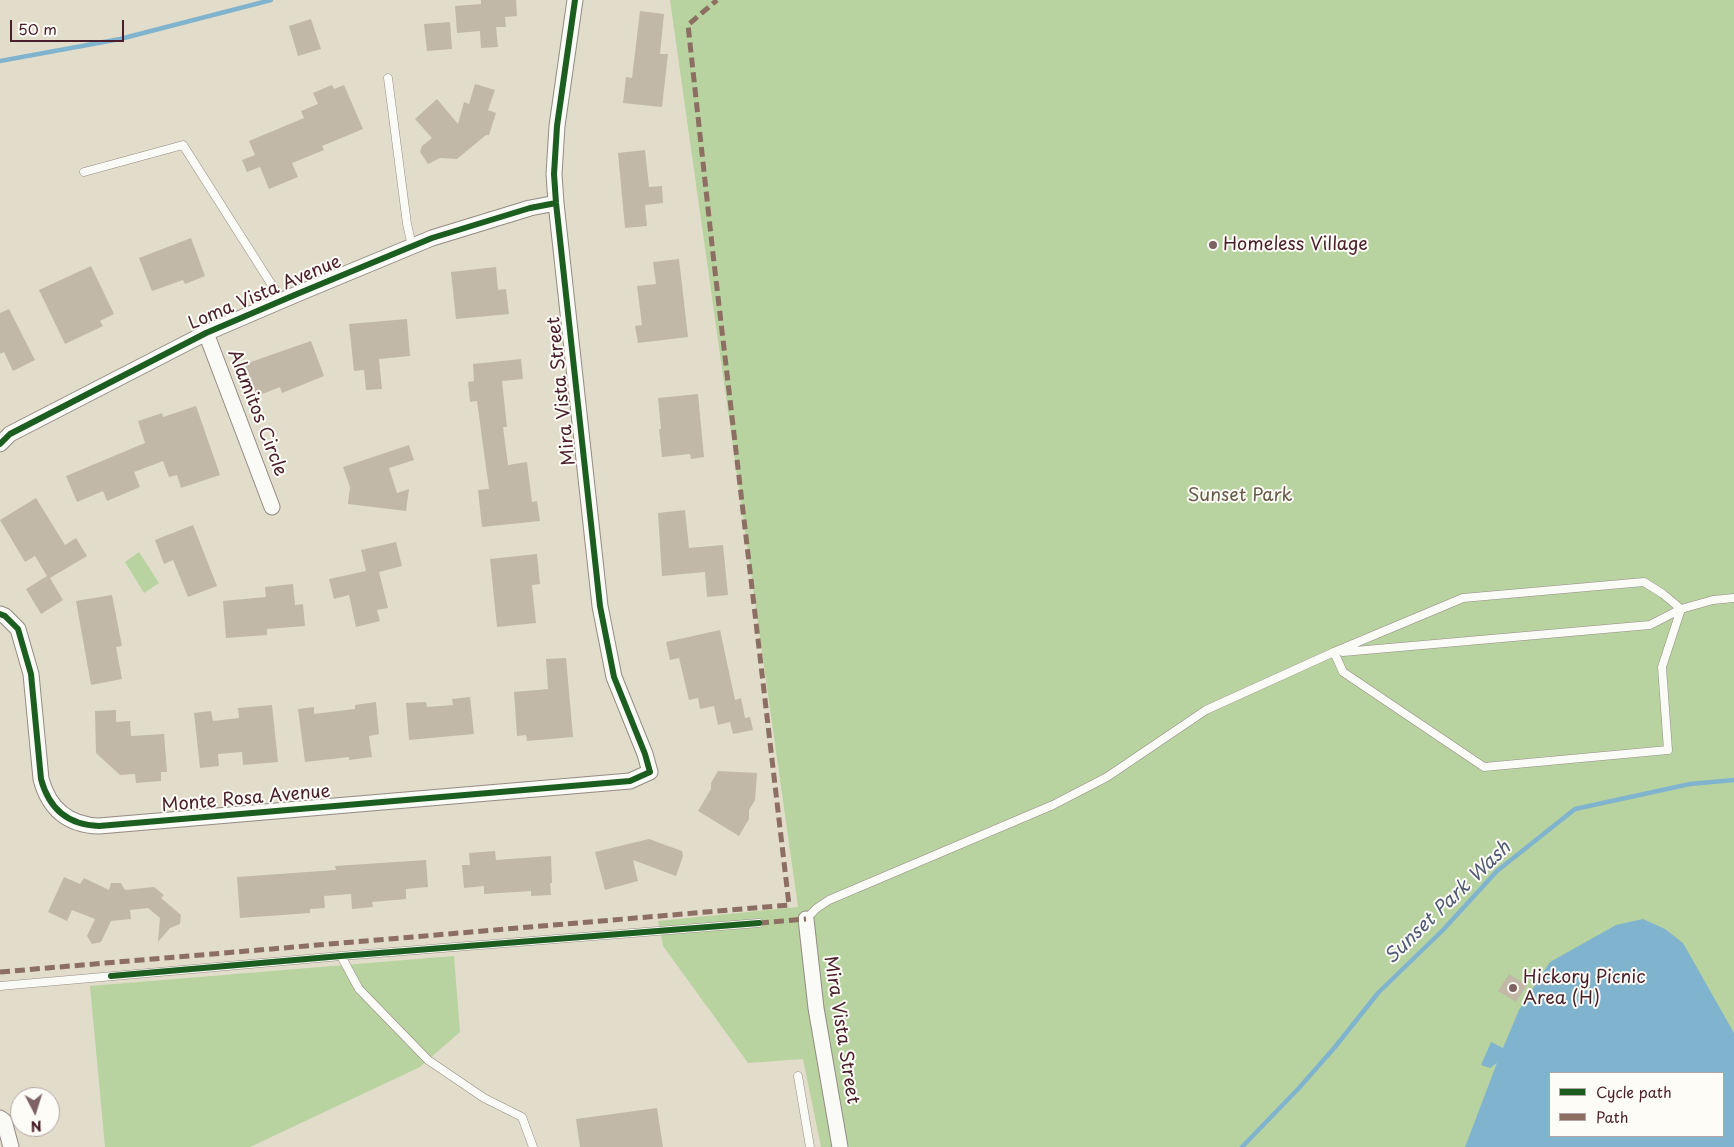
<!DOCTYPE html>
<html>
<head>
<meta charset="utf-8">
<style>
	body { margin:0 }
	#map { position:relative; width:1734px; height:1147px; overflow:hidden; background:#e1ddca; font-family:"Playpen Sans",sans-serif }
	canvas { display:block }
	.legend { position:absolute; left:1549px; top:1072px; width:175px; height:65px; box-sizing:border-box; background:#fdfcf7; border:1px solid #b5a4a5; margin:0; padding:6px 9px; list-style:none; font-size:15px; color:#4a1f2b }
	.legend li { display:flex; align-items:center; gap:10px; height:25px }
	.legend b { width:25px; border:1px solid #b5a4a5 }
	.north { position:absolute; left:10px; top:1087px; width:50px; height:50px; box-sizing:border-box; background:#fdfcf7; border:1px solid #b5a4a5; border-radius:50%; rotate:175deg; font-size:14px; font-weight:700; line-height:20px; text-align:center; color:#4a1f2b }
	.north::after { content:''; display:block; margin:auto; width:18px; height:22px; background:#7f6263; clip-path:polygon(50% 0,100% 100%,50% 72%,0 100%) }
	.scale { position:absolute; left:10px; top:20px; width:114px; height:22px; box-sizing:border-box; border:2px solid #4a1f2b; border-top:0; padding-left:6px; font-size:15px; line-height:18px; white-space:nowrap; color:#4a1f2b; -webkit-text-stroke:4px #fdfcf7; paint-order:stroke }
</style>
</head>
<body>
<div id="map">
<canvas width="1734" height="1147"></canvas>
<ul class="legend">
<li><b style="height:6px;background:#1b5e20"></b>Cycle path</li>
<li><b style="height:6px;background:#8d6e63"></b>Path</li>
</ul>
<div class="north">N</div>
<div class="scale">50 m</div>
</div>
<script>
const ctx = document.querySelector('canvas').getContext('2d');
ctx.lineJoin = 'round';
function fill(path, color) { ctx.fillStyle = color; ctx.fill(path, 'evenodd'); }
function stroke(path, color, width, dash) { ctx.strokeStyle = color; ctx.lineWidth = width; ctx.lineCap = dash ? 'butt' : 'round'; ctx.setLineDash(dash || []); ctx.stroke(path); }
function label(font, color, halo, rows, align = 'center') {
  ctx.font = font + ' "Playpen Sans",sans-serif'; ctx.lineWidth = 4; ctx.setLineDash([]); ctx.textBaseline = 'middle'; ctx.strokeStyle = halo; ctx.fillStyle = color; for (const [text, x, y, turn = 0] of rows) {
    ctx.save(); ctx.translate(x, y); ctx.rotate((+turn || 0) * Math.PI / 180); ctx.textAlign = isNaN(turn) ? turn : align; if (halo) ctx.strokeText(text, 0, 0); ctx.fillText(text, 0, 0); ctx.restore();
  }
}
const green = new Path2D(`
	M670,0H1734V1147H821L803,1059L748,1063L663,946L658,921L798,907ZM1550,1073H1723V1136H1550Z
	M139,552L159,583L144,593L125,562Z
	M454,956L460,1032L420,1067L250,1147H105L90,986Z`);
const water = new Path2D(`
	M1643,919L1665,929L1683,943L1734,1033V1147H1465L1497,1063L1490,1068L1481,1065L1491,1042L1503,1048L1519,1010L1550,962L1616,925ZM1550,1073H1723V1136H1550Z`);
const stream = new Path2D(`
	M0,61L120,39L271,0
	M1242,1147L1299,1088L1335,1047L1378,993L1443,930L1497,871L1575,809L1690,784L1734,780`);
const building = new Path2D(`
	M481,0H516L517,16L505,17L506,27H496L498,47L481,48L480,31L457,33L455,6L481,4Z
	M640,11L664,14L660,54H668L662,107L623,103L626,77L632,78Z
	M311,19L321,49L298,56L289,26Z
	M450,22L452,49L427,51L424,24Z
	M475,84L495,90L488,110L496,113L489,135H486L457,159L440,158L428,164L420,152L422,146L432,138L415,119L437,99L458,124L464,102L469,104Z
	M332,85L334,89L344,85L363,129L322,146L324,150L292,163L298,177L269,189L260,167L247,172L242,160L255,155L249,141L304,118L301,111L318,104L313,93Z
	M645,150L649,187L662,186L663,203L645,205L647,226L625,228L618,153Z
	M191,238L205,276L185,284L183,280L152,291L139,258Z
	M679,259L688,337L638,343L635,326L642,325L637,286L656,284L653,262Z
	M91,266L114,314L100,321L103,326L65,344L39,290Z
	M496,267L498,290L506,289L509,314L456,319L451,272Z
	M9,309L35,360L13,371L4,352L0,354V313Z
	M407,319L410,356L379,359L382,389L366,390L364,370L354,371L349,324Z
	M311,341L324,376L282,393L280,387L257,396L245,364Z
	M521,359L523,379L502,381L507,427H503L508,465L527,462L532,502L537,501L540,521L482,527L478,490L489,489L477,401L470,402L468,382L474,381L473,364Z
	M698,394L704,457L691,459L690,454L662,457L659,429H661L658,398Z
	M196,406L220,475L181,488L177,475L169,477L163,461L134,472L140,487L107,501L103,491L77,502L66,476L145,443L138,421L162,413L163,417Z
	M409,445L414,460L389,468L397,493L409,489L406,511L348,504L350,487L343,467Z
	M36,498L65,545L76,538L87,556L50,578L63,600L41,614L26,589L47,576L35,556L25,562L0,520Z
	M685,510L689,548L723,545L728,595L707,597L705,572L662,576L658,513Z
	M193,525L217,586L188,597L173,560L164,564L155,540Z
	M396,542L402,566L379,572L388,608L377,610L380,621L356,627L349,595L334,599L329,579L366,571L361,550Z
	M537,554L540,584L532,585L536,623L497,627L490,559Z
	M293,584L295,605L303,604L305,626L267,629V635L226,638L223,601L266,597L265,587Z
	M112,595L122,646L116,647L122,679L91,685L76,601Z
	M720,630L735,700L741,698L745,718L750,717L753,730L733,734L730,722L718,725L714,706L700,709L698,698L689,700L679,658L670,660L666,642Z
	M566,658L573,737L527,741L526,735L517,736L514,692L548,689L546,659Z
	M470,697L474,734L409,740L406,703L426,702L427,707L453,705L452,699Z
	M376,702L379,734L369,736L372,757L349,760V757L305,762L298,709L314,707V714L355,709V705Z
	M272,705L278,762L243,765L242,752L218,754L219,766L200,768L194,713L211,711L213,721L239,718L238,708Z
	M116,710V722L130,721L131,736L164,734L167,772H161V781L136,783L135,774L120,775L96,753L95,711Z
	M718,771L757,773L755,800L749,810V819L739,836L698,811L711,789V783Z
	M649,839L682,851L683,856L676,876L633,860L638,881L605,890L595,852Z
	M495,851L496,860L551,856L552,883H550L551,895L531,896V891L484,894V886L464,888L462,865H470L469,853Z
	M426,860L428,887L406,889V899L372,902L373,907L352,909L351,894L324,896L325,908L310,909V913L240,918L237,877L336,870L335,866Z
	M64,877L80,884L84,878L109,890L111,883H121L125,890L154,887L164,895L161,898L181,915L180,924L170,928L158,942L160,918L148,908L130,910L131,919L111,921L101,942L92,944L87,936L95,919L72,910L67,921L48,912Z
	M1509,974L1527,985L1516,1002L1498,991Z
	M657,1108L663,1147H580L576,1119Z`);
const service = new Path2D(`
	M388,78L407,224L412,246
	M84,172L183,145L282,301
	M1343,652L1650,625L1681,609L1713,600L1734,598
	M806,919L817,908L829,900L1053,805L1107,777L1206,710L1334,652L1463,598L1644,582L1663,594L1681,609L1662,667L1668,750L1484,767L1343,672L1334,652
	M341,956L359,989L428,1060L484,1098L522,1117L533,1147
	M0,986L341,956L759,923
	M798,1076L810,1147`);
const minor = new Path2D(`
	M206,333L272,507
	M0,444L10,434L206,333L297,294L432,238L530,208L556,203
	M0,614L5,616L18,629L31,674L41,779C49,809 68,825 99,826L630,781L650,772L645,754L614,677L600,606L556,203L554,174L557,126L575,0
	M806,919L816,1008L840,1147
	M0,1118L4,1121L11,1147`);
const quiet = new Path2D(`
	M759,923L806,919
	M0,972L789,905L713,254L688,25L717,0`);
const cycleway = new Path2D(`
	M0,444L10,434L206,333L297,294L432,238L530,208L556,203
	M0,614L5,616L18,629L31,674L41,779C49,809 68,825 99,826L630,781L650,772L645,754L614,677L600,606L556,203L554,174L557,126L575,0
	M111,976L341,956L759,923`);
const markers = [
	[1213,245,5,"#7f6263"],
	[1513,988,5,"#7f6263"]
];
const poiNames = [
	["Homeless Village",1223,245],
	["Hickory Picnic",1523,978],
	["Area (H)",1523,999]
];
const streetNames = [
	["Loma Vista Avenue",265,293,-23],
	["Mira Vista Street",562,391,-96],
	["Alamitos Circle",257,413,69],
	["Monte Rosa Avenue",246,799,-5],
	["Mira Vista Street",841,1030,81]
];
const parkNames = [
	["Sunset Park",1240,496]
];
const waterNames = [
	["Sunset Park Wash",1448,903,-44]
];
fill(green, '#b8d3a0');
fill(water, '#80b4ce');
stroke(stream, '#80b4ce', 4.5);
fill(building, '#c2b8a7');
stroke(service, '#958b84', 9);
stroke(minor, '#958b84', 17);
stroke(service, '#fafaf7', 8);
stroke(minor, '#fafaf7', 15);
stroke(quiet, '#8d6e63', 5, [10, 5]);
stroke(cycleway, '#1b5e20', 6);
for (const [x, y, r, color] of markers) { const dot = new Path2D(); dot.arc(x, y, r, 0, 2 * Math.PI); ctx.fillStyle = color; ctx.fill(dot); stroke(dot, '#fdfcf7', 2); }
label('18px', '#4a1f2b', '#fdfcf7', poiNames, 'left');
label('18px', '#4a1f2b', '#fdfcf7', streetNames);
label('18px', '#655b48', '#fdfcf7', parkNames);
label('italic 19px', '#4f5a75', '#fdfcf7', waterNames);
</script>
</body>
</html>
